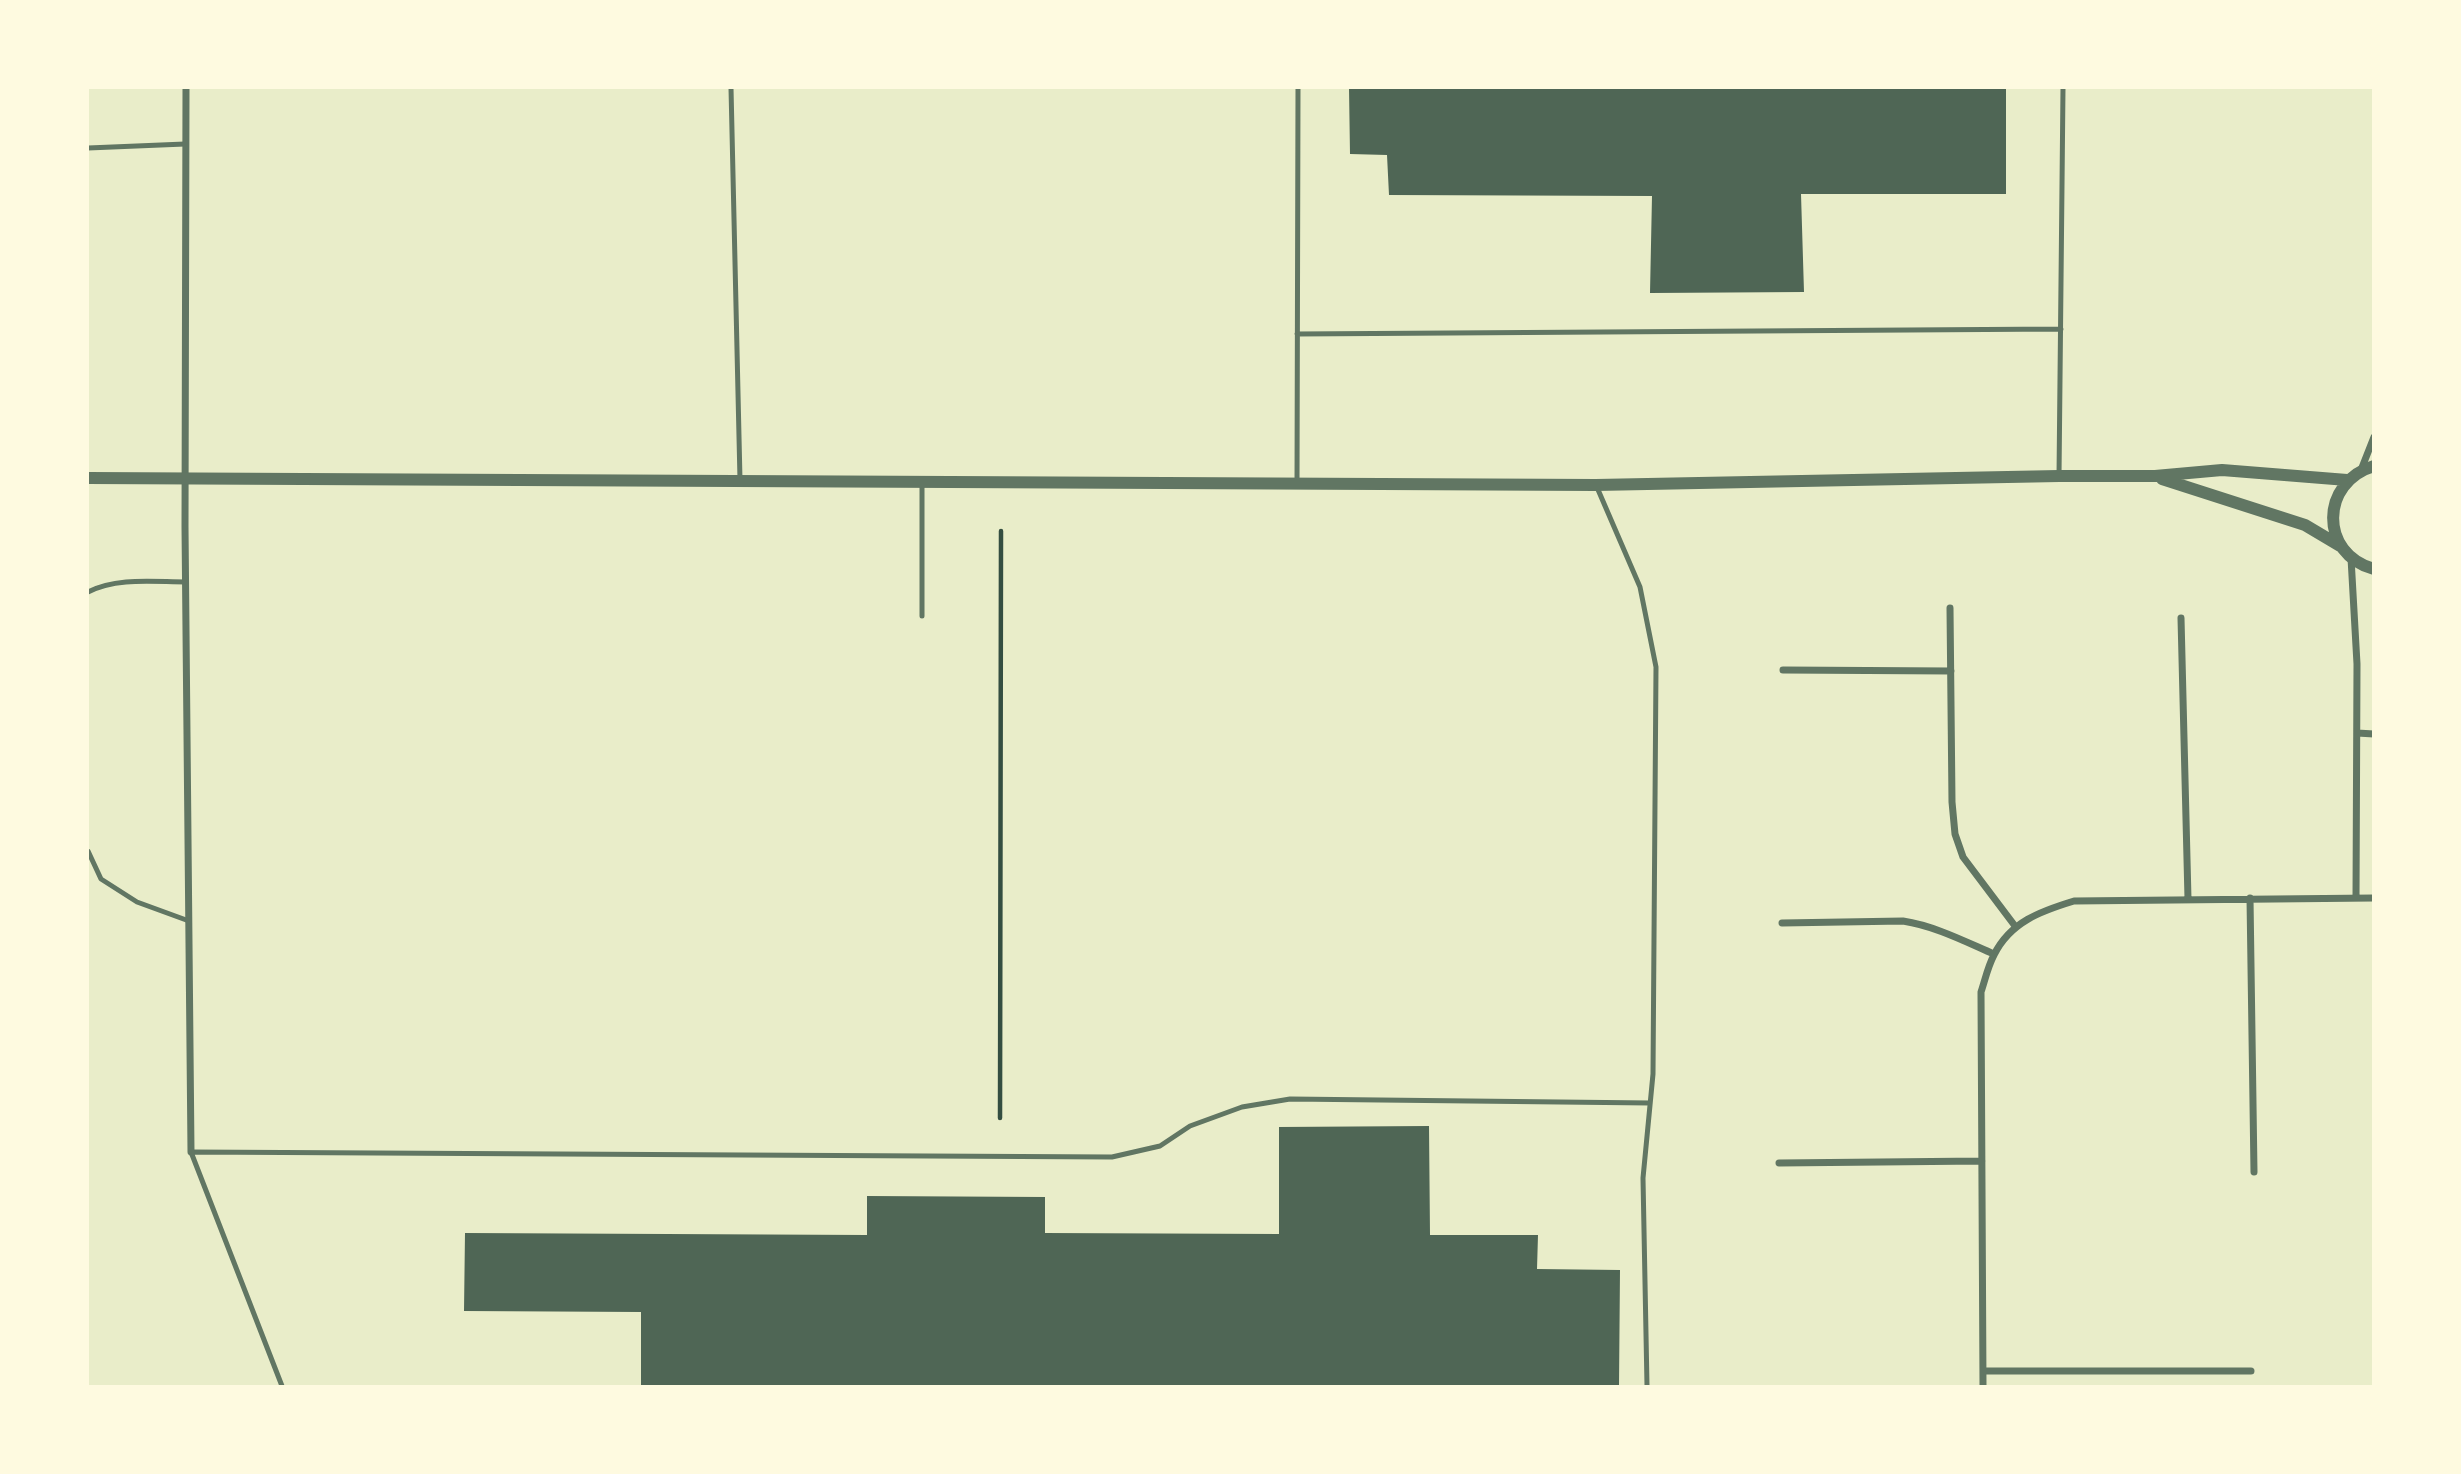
<!DOCTYPE html>
<html>
<head>
<meta charset="utf-8">
<style>
	body { margin:0 }
	#map { position:relative; width:2461px; height:1474px; overflow:hidden; background:#e9edc9; font-family:Montserrat,sans-serif }
	canvas { display:block }
	.frame { position:absolute; inset:0; border:89px solid #fefae0; pointer-events:none }
</style>
</head>
<body>
<div id="map">
<canvas width="2461" height="1474"></canvas>
<div class="frame"></div>
</div>
<script>
const ctx = document.querySelector('canvas').getContext('2d');
ctx.lineJoin = 'round';
function fill(path, color) { ctx.fillStyle = color; ctx.fill(path, 'evenodd'); }
function stroke(path, color, width, dash) { ctx.strokeStyle = color; ctx.lineWidth = width; ctx.lineCap = dash ? 'butt' : 'round'; ctx.setLineDash(dash || []); ctx.stroke(path); }
const building = new Path2D(`
	M1349,88H2006V194H1801L1804,292L1650,293L1652,196L1389,195L1387,155L1350,154Z
	M1429,1126L1430,1235H1538L1537,1269L1620,1270L1619,1386H641V1312L464,1311L465,1233L867,1235V1196L1045,1197V1233L1279,1234V1127Z`);
const path = new Path2D(`
	M1000,1118L1001,531`);
const service = new Path2D(`
	M731,88L740,480
	M88,148L185,144
	M1297,334L2061,329
	M2059,476L2063,88
	M922,483V616
	M1297,483L1298,88
	M1596,485L1640,587L1656,667L1653,1074L1643,1178L1647,1386
	M88,592C117,577 154,582 186,582
	M88,851L101,879L137,902L189,921
	M282,1386L191,1152L1112,1157L1160,1146L1190,1126L1242,1107L1290,1099L1650,1103`);
const minor = new Path2D(`
	M186,88L185,526L191,1152
	M2361,470L2374,437
	M2351,558L2357,664L2356,898
	M1950,608L1952,802L1955,834L1963,857L2015,926
	M2181,618L2188,899
	M1783,670L1951,671
	M2357,733L2374,734
	M2250,898L2254,1172
	M1782,923L1903,921C1935,926 1964,941 1994,954
	M1779,1163L1982,1161
	M1983,1371H2251
	M1983,1386L1981,992C1985,980 1988,966 1994,955C2010,922 2041,911 2074,901L2374,898`);
const tertiary = new Path2D(`
	M2374,466C2320,482 2319,554 2374,569
	M88,478L1596,485L2059,476H2155L2222,470L2347,480
	M2162,479L2305,525L2342,547`);
fill(building, '#4f6655');
stroke(path, '#344e41', 4.5);
stroke(service, '#617663', 5);
stroke(minor, '#617663', 7);
stroke(tertiary, '#617663', 12);
</script>
</body>
</html>
